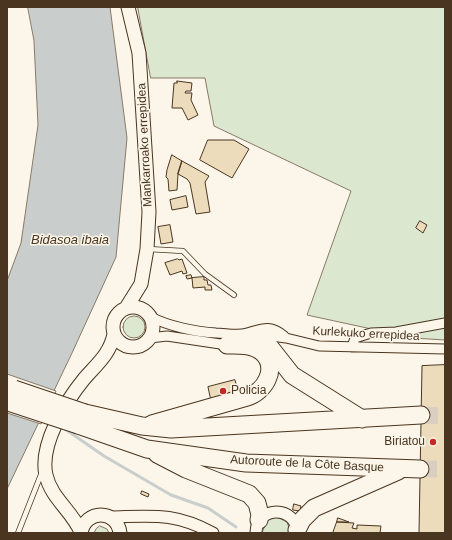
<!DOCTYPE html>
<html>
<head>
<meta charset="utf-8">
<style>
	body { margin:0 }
	#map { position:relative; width:452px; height:540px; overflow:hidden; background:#fbf6e9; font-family:Arial,sans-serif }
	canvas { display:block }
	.frame { position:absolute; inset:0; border:8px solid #4a3520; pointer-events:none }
</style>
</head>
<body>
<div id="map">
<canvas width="452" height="540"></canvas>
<div class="frame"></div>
</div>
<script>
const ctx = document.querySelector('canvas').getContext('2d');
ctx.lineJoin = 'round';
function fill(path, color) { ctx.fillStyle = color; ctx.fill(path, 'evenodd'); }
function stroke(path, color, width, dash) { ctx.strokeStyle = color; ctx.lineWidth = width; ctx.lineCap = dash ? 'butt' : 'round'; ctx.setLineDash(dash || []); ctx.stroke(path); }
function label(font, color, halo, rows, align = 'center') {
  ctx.font = font + ' Arial,sans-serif'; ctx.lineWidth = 3; ctx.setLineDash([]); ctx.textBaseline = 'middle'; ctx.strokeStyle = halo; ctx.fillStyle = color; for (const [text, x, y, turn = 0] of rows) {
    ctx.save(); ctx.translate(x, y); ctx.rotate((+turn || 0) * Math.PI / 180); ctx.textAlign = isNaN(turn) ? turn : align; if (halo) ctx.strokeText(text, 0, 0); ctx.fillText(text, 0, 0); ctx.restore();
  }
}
const green = new Path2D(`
	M138,7H445V340L413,338L307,315L351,191L214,126L205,78H151Z
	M123 327a11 11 0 1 1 22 0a11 11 0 1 1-22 0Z
	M274,517L279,518L287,522L291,533H262L266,522Z
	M100,526L107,529L109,533H94L96,529Z`);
const water = new Path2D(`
	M28,7H110L127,138L116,257L72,353L7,489V281L21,243L38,125L34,41Z`);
const pier = new Path2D(`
	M7,374L56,391L41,424L7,413Z`);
const stream = new Path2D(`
	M65,429L104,456L171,495L208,508L236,527`);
const building = new Path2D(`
	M177,81L192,83L191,91H186L185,93H192L191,100L198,115L188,120L182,108H172L174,83H177Z
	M208,140H234L249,149L232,178L200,160Z
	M172,155L182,161L178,174L177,190L169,191L168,179L166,177L167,170Z
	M182,161L209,176L205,182L210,212L196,214L190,183L187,179L178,174Z
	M186,196L188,207L172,210L170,200Z
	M420,221L427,225L423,233L416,228Z
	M170,225L173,242L161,244L158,227Z
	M178,259L179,260L182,259L187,273L183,274L182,271L170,275L165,263Z
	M191,275L192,278L187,279L186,276Z
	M204,277V280H207L208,285H211L212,290H205V287L193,288L192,278Z
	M445,365V533H419L422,366Z
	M235,380L239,395L211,401L208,387Z
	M142,491L149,494L148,497L141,494Z
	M294,504L301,506L300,511L293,510Z
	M338,518L349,522H337Z
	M337,522L354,523L352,528L357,529V525L381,526L380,533H333Z`);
const motorwayTunnel = new Path2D(`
	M421,415L445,416
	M420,469H445`);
const service = new Path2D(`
	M148,249L183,251L205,274L234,295
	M18,533L42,472`);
const minor = new Path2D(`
	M151,317C168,326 196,332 216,333C225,333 238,336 247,333C262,329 270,324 284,336
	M150,338L167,336L227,345L244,338L264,335L286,338L319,346L445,349
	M352,347L355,338L371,333L396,332L445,323`);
const tertiary = new Path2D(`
	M110,517C153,516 174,512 213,533
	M256,533C256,505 297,505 297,533`);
const secondary = new Path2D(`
	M113 327a20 20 0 1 1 40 0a20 20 0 1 1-40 0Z
	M126,308L141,284L147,249L149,212L139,53L128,7
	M81,532C72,511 51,498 46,475C39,445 66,401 84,379C97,364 110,354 114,334
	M81,533C85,509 117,509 120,533`);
const motorway = new Path2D(`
	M264,343L270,347L292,375L362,419
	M85,413L142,426L171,429L421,415
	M152,424L247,397C264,392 279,369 263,353C253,344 239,345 227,345
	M78,425L147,449L246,463L420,469
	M157,454L186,469L249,494L257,503L260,515L259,520
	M297,530L302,520L314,508L398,471`);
const motorwayBridge = new Path2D(`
	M14,389L85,413
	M8,402L78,425`);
const markers = [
	[223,391,4,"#c62828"],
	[433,442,4,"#c62828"]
];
const streetNames = [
	["Mankarroako errepidea",145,145,-93],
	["Kurlekuko errepidea",366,334,3],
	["Autoroute de la Côte Basque",307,464,3]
];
const poiNames = [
	["Policia",231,391],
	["Biriatou",425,442,"right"]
];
const waterNames = [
	["Bidasoa ibaia",70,240]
];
fill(green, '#dce7d0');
stroke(green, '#887966', 1);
fill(water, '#c9cecd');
stroke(water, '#887966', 1);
fill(pier, '#fbf6e9');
stroke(pier, '#887966', 1);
stroke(stream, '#c9cecd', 3);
fill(building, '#ecdcbc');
stroke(building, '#4a3520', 1);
stroke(motorwayTunnel, '#d8cfc1', 17, [17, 8]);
stroke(service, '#4a3520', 6);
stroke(minor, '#4a3520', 11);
stroke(tertiary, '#4a3520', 13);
stroke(secondary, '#4a3520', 15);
stroke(motorway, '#4a3520', 19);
stroke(service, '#fbf6e9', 4.5);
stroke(minor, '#fbf6e9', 9);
stroke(tertiary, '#fbf6e9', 11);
stroke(secondary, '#fbf6e9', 13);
stroke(motorway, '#fbf6e9', 17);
stroke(motorwayBridge, '#4a3520', 19, []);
stroke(motorwayBridge, '#fbf6e9', 17);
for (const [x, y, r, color] of markers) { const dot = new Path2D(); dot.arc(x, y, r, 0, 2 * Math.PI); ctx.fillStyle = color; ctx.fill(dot); stroke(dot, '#fbf6e9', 1.5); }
label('12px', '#4a3520', '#fbf6e9', streetNames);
label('12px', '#4a3520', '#fbf6e9', poiNames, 'left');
label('italic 13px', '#4a3520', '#fbf6e9', waterNames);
</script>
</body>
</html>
